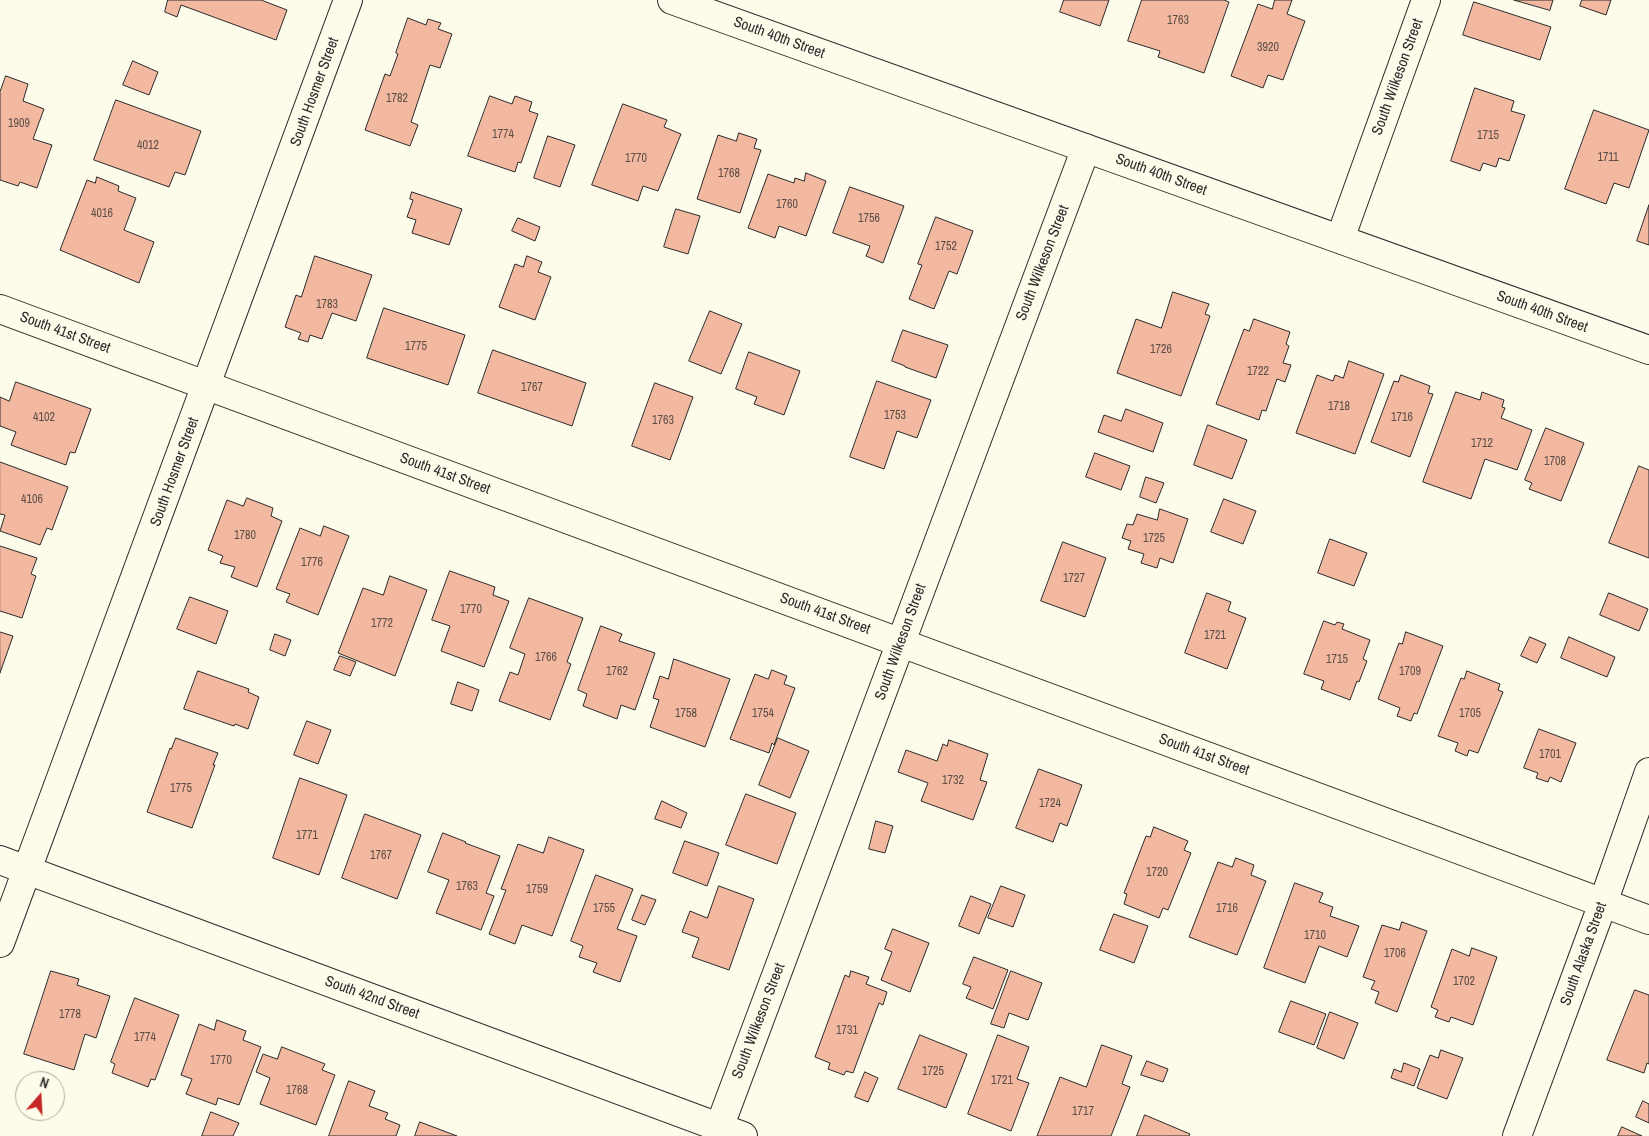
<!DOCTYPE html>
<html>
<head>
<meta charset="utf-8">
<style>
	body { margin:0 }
	#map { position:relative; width:1649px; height:1136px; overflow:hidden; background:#fdfbea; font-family:"Archivo Narrow",sans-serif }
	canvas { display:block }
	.north { position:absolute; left:15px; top:1071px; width:50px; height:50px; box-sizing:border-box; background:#fdfbea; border:1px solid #a9a89e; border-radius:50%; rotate:19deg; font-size:14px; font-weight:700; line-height:20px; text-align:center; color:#2b2b2b }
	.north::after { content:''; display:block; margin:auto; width:18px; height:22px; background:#c62828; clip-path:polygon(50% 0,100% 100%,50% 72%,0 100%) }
</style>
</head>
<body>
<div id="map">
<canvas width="1649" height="1136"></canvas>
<div class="north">N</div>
</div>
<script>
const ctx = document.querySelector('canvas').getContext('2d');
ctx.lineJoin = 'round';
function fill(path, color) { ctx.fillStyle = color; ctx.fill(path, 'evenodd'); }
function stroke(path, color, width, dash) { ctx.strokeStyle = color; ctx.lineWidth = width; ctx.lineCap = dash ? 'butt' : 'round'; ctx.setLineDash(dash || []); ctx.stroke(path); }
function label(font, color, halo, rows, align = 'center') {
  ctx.font = font + ' "Archivo Narrow",sans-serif'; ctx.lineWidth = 4; ctx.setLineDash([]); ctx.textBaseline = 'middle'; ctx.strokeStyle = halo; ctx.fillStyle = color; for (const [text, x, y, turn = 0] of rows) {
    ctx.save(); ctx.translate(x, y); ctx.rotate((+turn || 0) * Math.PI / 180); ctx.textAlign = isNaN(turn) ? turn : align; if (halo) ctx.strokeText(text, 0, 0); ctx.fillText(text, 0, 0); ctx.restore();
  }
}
const building = new Path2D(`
	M168,0H261L287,10L276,40L181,5L177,17L165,12Z
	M1064,0H1109L1100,26L1060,12Z
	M1142,0H1224L1229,2L1204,73L1158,57L1160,51L1128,41Z
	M1275,0H1292L1287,14L1305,21L1283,80L1268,75L1263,88L1231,76L1258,4L1272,9Z
	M1514,0H1553L1550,10Z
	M1582,0H1611L1606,15L1580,6Z
	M1474,2L1551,27L1540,60L1463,35Z
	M408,18L426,25L428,19L441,23L438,29L452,34L440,68L430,65L411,122L418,125L410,146L365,130L385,74L390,76L398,54L396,53Z
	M133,61L158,72L149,95L123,85Z
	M6,76L28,84L23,101L44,109L33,139L52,145L37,188L20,182L18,186L0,180V92Z
	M1475,88L1514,101L1511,111L1525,115L1509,161L1499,158L1496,167L1483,163L1480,171L1451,161Z
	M490,96L512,104L515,96L532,102L529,111L538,114L521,163L518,162L515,172L468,156Z
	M116,100L201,131L185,175L175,172L169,187L94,160Z
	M623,104L667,120L664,127L681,134L658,191L643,186L638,201L592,185Z
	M1594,110L1649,130L1629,188L1614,183L1606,204L1565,189Z
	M739,133L757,139L754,148L761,150L740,213L697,199L718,135L736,141Z
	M548,136L575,145L560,187L534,178Z
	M806,173L826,181L806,236L779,226L775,238L748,228L768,174L794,183L795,178L804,181Z
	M97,177L119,186L118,191L136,198L124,230L154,242L139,283L60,250L87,180L95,183Z
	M850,187L904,206L883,263L866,256L870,246L833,233Z
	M412,192L462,209L449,245L412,233L416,220L407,217L413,200L410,199Z
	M1649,205V245L1637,241Z
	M676,209L700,216L688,254L664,247Z
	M936,217L973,231L957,274L949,271L934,309L909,299L922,265L918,264Z
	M518,218L540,227L535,241L512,231Z
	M315,256L372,275L356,321L332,313L322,339L310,335L308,342L298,339L301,333L285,327L296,295L301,297Z
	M527,256L542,262L538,272L551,277L535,320L499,307L515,264L523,267Z
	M1173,292L1209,304L1205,314L1210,316L1181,396L1117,373L1136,319L1161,328Z
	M384,308L465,335L448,385L367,358Z
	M710,311L742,324L721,374L689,361Z
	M1254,319L1290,332L1286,344L1289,346L1283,363L1291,365L1285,382L1277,379L1266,411L1262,410L1259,420L1216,404L1244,329L1249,331Z
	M903,330L948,345L936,378L905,367V366L892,361Z
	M493,350L586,383L572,426L478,393Z
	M749,352L800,371L784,415L754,404L757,397L736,389Z
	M1349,361L1384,374L1355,454L1296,433L1317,375L1333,381L1335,375L1343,378Z
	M1401,375L1430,386L1428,393L1433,394L1410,457L1371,442L1394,381L1398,382Z
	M877,381L931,400L917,438L897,431L884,469L850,457Z
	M16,382L91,409L75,453L70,452L66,465L11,445L16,432L0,426V397L9,401Z
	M655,383L693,397L670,460L632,446Z
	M1456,392L1480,400L1482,392L1504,400L1502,407L1505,408L1501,418L1532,430L1517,470L1485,459L1471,499L1423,482Z
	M1126,409L1163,423L1153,452L1098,432L1104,415L1121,421Z
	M1208,425L1247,440L1232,479L1194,465Z
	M1546,428L1584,443L1561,501L1529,489L1532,483L1525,480Z
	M1095,453L1130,466L1121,490L1086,477Z
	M0,462L68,487L52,530L47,528L40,545L0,531L5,515L0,514Z
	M1639,466L1649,470V558L1609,543Z
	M1146,477L1164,483L1156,503L1140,497Z
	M247,498L273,508L271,516L282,521L257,587L231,577L235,567L220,563L223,556L208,550L227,500L243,506Z
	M1224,499L1256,511L1243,544L1211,532Z
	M1160,509L1188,519L1173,563L1160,558L1157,568L1141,563L1144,554L1128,549L1131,541L1122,538L1127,524L1133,525L1137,514L1157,520Z
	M324,526L349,536L318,615L286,602L290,594L276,589L300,528L320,536Z
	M1330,539L1367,553L1354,586L1318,573Z
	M1063,542L1106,558L1085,617L1041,601Z
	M0,546L37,558L31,574L36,576L22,618L0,611Z
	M450,571L495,587L493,595L509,601L484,667L441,651L450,626L432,620Z
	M390,576L427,590L395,676L338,653L363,588L383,595Z
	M1207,593L1231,602L1228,611L1246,618L1227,669L1185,653Z
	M1609,593L1648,609L1639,631L1600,615Z
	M190,597L228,611L216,644L177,629Z
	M529,598L583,618L567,662L571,664L550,720L499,701L510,672L518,675L525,654L510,648Z
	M1324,621L1335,625L1337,622L1344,624L1342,629L1370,640L1363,659L1367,661L1359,682L1357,681L1350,700L1321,689L1324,681L1304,674Z
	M601,626L622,634L619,641L655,653L635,710L621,705L617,719L583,706L587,694L578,690Z
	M0,632L13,636L0,673Z
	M1406,632L1443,646L1417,714L1414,713L1411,721L1397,716L1400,708L1378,699L1399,643L1402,644Z
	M275,634L291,640L285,656L270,650Z
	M1530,637L1546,644L1537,663L1521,656Z
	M1569,637L1615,657L1607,677L1561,658Z
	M340,656L356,662L350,676L334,670Z
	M674,659L730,679L705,747L650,727L659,700L653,698L660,676L668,679Z
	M772,670L787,676L784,684L795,688L774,745L772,743L769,753L730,739L755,674L768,679Z
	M198,671L249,689L248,692L259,697L248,729L235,724L234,726L184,709Z
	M1467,671L1500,684L1498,690L1503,692L1478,753L1469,750L1467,756L1455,751L1458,743L1438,736L1461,678L1464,679Z
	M458,682L479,690L472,711L451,704Z
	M307,721L331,730L318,764L294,755Z
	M1539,729L1576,743L1561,782L1550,777L1548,782L1536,778L1538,773L1524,768Z
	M176,738L218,753L213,765H215L192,828L147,812L170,748L171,749Z
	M778,738L809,751L790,798L759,785Z
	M949,740L988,754L980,780L987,782L973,820L921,801L928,783L898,772L906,750L937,761L943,744L947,746Z
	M1039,769L1082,785L1067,826L1060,823L1053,842L1016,828Z
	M300,778L347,795L319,875L273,858Z
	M746,794L796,813L777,864L726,845Z
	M662,801L687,813L681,828L655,819Z
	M365,814L421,835L397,899L342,878Z
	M876,821L893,826L885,853L869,849Z
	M1154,827L1188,841L1184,850L1191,853L1168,910L1163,908L1159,918L1124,904L1127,894L1124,893L1146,836L1150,837Z
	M443,833L466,842L465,843L500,856L486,893L494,896L481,930L436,913L449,880L428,872Z
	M549,837L584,850L552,936L522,925L515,944L489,934L506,890L501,889L518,844L543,853Z
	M685,841L719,853L707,886L673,873Z
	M1236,858L1254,865L1251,875L1266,881L1237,955L1189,937L1218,862L1232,867Z
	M596,875L633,889L617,929L637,936L620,982L593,972L597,963L579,957L583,946L571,941Z
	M1295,883L1323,893L1319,902L1333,907L1330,916L1359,926L1347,957L1319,946L1305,983L1264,968Z
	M719,886L754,899L729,970L692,957L699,938L682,932L690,911L707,918Z
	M1001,886L1025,895L1013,927L988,918Z
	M642,895L656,900L645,925L632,920Z
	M971,896L991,904L979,934L959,926Z
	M1114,914L1148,926L1134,963L1100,950Z
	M1402,922L1427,931L1397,1012L1375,1003L1379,992L1371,989L1375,981L1363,977L1382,925L1399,930Z
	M893,929L929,943L910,992L881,980L892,952L885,949Z
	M1472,948L1497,957L1473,1025L1451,1017L1449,1022L1435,1017L1438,1010L1431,1007L1452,949L1469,956Z
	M974,957L1008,970L993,1009L966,998L971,987L963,984Z
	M51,971L79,979L77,985L110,996L96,1038L85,1034L74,1070L24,1054Z
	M851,971L869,977L866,984L887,992L883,1005L879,1003L853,1073L846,1071L844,1075L828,1069L830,1063L815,1057L845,975L849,977Z
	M1011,971L1042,983L1028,1020L1009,1013L1004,1028L991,1024Z
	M1635,990L1649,995V1064L1647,1063L1644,1073L1607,1060Z
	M135,998L179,1015L155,1080L151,1079L148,1087L112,1073L115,1064L111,1062Z
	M1291,1001L1326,1014L1314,1045L1279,1032Z
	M1330,1012L1358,1023L1344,1059L1317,1048Z
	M217,1020L246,1031L243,1040L261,1047L239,1105L218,1098L216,1105L186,1094L192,1079L181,1075L199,1024L214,1030Z
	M920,1035L967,1054L946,1108L898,1089Z
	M998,1035L1029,1047L1017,1079L1029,1083L1011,1131L968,1114Z
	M1102,1045L1132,1056L1122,1084L1130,1087L1111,1136H1037L1060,1077L1086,1087Z
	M282,1047L325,1064L322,1070L335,1075L316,1125L260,1104L270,1078L256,1072L263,1054L277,1059Z
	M1441,1050L1463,1058L1447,1099L1417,1088L1430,1055L1438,1058Z
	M1147,1061L1168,1069L1163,1082L1141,1075Z
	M1404,1063L1420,1069L1414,1086L1391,1078L1394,1069L1401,1072Z
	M865,1072L878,1078L868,1102L855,1097Z
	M349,1081L375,1091L369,1106L388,1113L385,1119L400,1125L396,1136H329Z
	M1643,1101L1649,1104V1123L1636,1117Z
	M211,1112L239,1123L233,1136H202Z
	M1145,1115L1190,1134L1189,1136H1137Z
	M420,1122L457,1136H415Z
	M1622,1127L1642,1136H1618Z`);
const street = new Path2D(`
	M672,0L1649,350
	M1340,239L1426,0
	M0,309L1649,920
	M0,860L743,1136
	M0,943L348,0
	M716,1136L1086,148`);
const secondary = new Path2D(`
	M1517,1136L1603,903L1649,772`);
const numberNames = [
	["1763",1178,21],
	["3920",1268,48],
	["1782",397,99],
	["1909",19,124],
	["1774",503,135],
	["1715",1488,136],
	["4012",148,146],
	["1711",1608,158],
	["1770",636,159],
	["1768",729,174],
	["1760",787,205],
	["4016",102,214],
	["1756",869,219],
	["1752",946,247],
	["1783",327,305],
	["1775",416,347],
	["1726",1161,350],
	["1722",1258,372],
	["1767",532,388],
	["1718",1339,407],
	["1753",895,416],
	["4102",44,418],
	["1716",1402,418],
	["1763",663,421],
	["1712",1482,444],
	["1708",1555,462],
	["4106",32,500],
	["1780",245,536],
	["1725",1154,539],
	["1776",312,563],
	["1727",1074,579],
	["1770",471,610],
	["1772",382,624],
	["1721",1215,636],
	["1766",546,658],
	["1715",1337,660],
	["1762",617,672],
	["1709",1410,672],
	["1758",686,714],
	["1754",763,714],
	["1705",1470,714],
	["1701",1550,755],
	["1732",953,781],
	["1775",181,789],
	["1724",1050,804],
	["1771",307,836],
	["1767",381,856],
	["1720",1157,873],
	["1763",467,887],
	["1759",537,890],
	["1755",604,909],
	["1716",1227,909],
	["1710",1315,936],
	["1706",1395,954],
	["1702",1464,982],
	["1778",70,1015],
	["1731",847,1031],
	["1774",145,1038],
	["1770",221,1061],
	["1725",933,1072],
	["1721",1002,1081],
	["1768",297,1091],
	["1717",1083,1112]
];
const streetNames = [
	["South 40th Street",779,38,20],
	["South Wilkeson Street",1398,77,-70],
	["South Hosmer Street",315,92,-70],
	["South 40th Street",1161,175,20],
	["South Wilkeson Street",1043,263,-69],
	["South 40th Street",1542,312,20],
	["South 41st Street",65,333,20],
	["South Hosmer Street",175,472,-70],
	["South 41st Street",445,474,20],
	["South 41st Street",825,614,20],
	["South Wilkeson Street",901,642,-70],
	["South 41st Street",1204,755,20],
	["South Alaska Street",1584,954,-70],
	["South 42nd Street",372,998,20],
	["South Wilkeson Street",759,1021,-69]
];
fill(building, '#f2b8a0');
stroke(building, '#2b2b2b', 1);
stroke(street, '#2b2b2b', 30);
stroke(secondary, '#2b2b2b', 30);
stroke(street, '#fdfbea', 28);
stroke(secondary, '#fdfbea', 28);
label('12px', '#5d4e48', null, numberNames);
label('15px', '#2b2b2b', '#fdfbea', streetNames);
</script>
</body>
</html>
